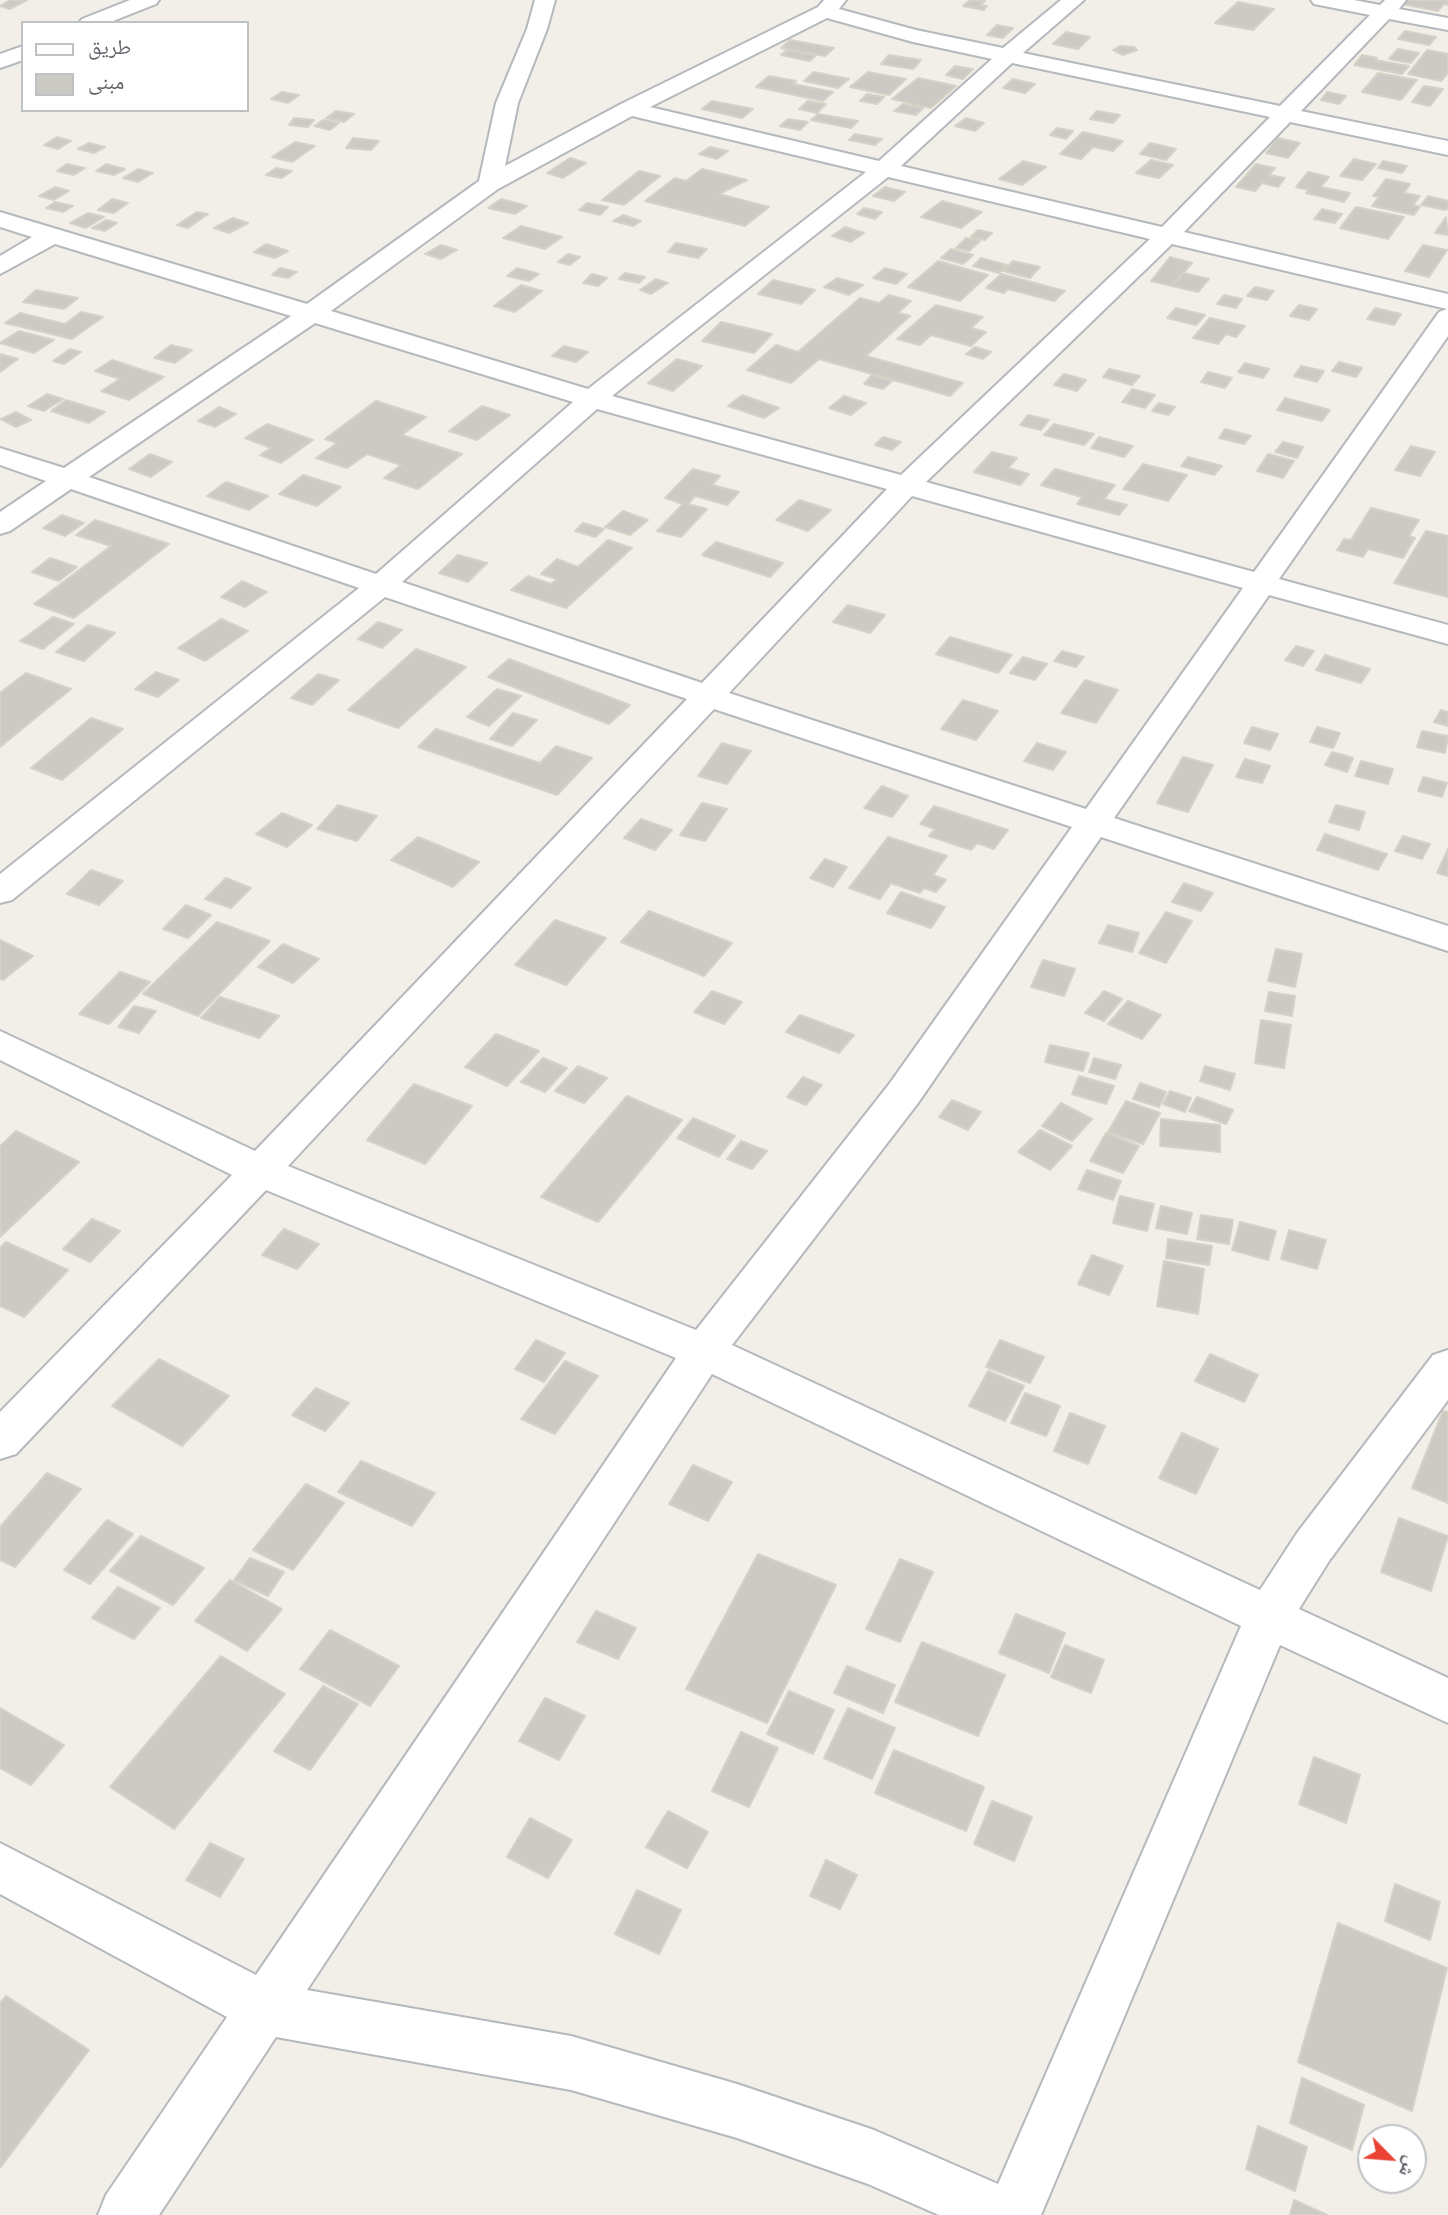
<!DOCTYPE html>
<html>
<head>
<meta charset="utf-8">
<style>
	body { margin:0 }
	#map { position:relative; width:1448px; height:2215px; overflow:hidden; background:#f1efe8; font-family:Lato,"Noto Naskh Arabic",sans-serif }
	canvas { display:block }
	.legend { position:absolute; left:21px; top:21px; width:228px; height:91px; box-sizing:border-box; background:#fff; border:2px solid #bfc1c3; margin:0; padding:9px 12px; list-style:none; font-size:21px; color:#5f6368 }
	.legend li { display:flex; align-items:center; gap:14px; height:35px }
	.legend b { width:35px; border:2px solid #bfc1c3 }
	.north { position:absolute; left:1357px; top:2124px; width:70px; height:70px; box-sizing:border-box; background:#fff; border:2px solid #bfc1c3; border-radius:50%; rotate:115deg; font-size:19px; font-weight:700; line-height:28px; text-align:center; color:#5f6368 }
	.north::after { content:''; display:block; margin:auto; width:24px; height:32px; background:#ea4335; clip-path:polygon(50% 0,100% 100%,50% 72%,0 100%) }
</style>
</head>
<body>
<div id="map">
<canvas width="1448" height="2215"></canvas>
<ul class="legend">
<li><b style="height:9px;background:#fff"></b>طريق</li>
<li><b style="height:19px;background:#cccac5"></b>مبنى</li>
</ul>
<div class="north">ش</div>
</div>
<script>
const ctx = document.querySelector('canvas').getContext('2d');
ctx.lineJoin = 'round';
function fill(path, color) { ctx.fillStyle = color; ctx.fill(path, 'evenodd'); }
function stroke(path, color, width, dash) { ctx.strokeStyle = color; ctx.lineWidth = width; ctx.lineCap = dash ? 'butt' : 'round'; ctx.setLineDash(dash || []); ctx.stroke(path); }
const building = new Path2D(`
	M10,0H27L10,9L0,6Z
	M970,0L985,1L980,5L987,6L984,10L963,6Z
	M1406,0H1448V5L1444,4L1438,11L1402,4Z
	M1238,2L1274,9L1253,30L1215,23Z
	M997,25L1013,28L1003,38L987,35Z
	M1405,31L1436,37L1429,45L1398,39Z
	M1066,32L1090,37L1078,49L1053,44Z
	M790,40L834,48L825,56L781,48Z
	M1120,46L1134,47L1137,50L1123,55L1113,50Z
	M1398,49L1419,53L1411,63L1389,59Z
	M787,50L816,55L810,61L781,55Z
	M1427,50L1448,54V73L1441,81L1408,74Z
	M889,55L921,60L913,69L881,64Z
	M1362,55L1377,58L1375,60L1409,66L1402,74L1354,65Z
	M955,66L973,69L963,79L946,75Z
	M814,72L849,79L838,88L804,81Z
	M868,72L906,79L889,95L850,87Z
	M1378,73L1417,80L1401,100L1362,92Z
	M769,76L796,81L793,84L833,92L823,101L756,87Z
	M918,78L956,86L931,108L892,99Z
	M1013,79L1035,84L1025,93L1003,88Z
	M1424,86L1443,89L1430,106L1412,102Z
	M282,92L299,95L288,103L271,99Z
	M1327,92L1346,96L1339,104L1321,100Z
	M867,94L884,97L877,104L860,101Z
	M712,101L753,109L742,118L702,109Z
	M808,101L826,104L817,113L799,109Z
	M903,104L923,108L916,115L894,111Z
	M336,111L354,114L344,122L326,118Z
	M1097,111L1120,115L1113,123L1090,119Z
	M818,114L858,121L851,128L811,120Z
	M294,118L314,120L308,127L289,125Z
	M966,118L984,123L975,131L955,126Z
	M788,119L808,122L800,130L780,126Z
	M323,120L339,123L330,130L314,126Z
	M1057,128L1073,131L1066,139L1050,135Z
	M1083,132L1123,141L1113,151L1093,147L1081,159L1060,154Z
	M855,134L882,139L875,145L849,140Z
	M57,137L71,141L58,149L44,145Z
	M353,138L379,141L371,150L346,148Z
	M1278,138L1300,143L1288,158L1266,153Z
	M295,142L315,146L292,162L272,157Z
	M89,143L105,147L94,153L78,149Z
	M1150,143L1176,149L1166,160L1140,154Z
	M710,147L728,151L717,159L699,154Z
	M570,158L586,163L563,178L547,173Z
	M1354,159L1376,164L1362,180L1340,176Z
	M1151,160L1173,165L1159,178L1136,173Z
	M1023,161L1046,167L1022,185L999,179Z
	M1383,161L1407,166L1402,173L1378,168Z
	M67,164L85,168L74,175L57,171Z
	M106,164L125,169L114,175L96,171Z
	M1256,164L1275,168L1269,175L1285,178L1278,187L1262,183L1255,191L1236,187Z
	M276,168L292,171L282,178L266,175Z
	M138,169L153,173L138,182L123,178Z
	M702,169L747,180L719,194L769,207L745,226L645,201L675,178L686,181Z
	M639,171L660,176L624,205L602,200Z
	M1308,172L1329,177L1321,187L1350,193L1344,202L1306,193L1309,190L1296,187Z
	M1386,179L1410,184L1404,193L1420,196L1413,205L1420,207L1414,215L1372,206L1379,197L1373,196Z
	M55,187L69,191L54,200L39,196Z
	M885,187L905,192L894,201L873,196Z
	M1428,196L1448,201V207L1446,210L1421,205Z
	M112,199L128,203L114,213L98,210Z
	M501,199L527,206L515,214L488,208Z
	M942,201L982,212L961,228L921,217Z
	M55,202L73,206L63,212L46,208Z
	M587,203L608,207L600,215L579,210Z
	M1356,207L1404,217L1388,239L1340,228Z
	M864,208L882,212L875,219L857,214Z
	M1322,209L1342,214L1335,223L1314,219Z
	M197,212L208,214L188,228L177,225Z
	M88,213L104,217L86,228L70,223Z
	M623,215L641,221L633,226L613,221Z
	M1446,217L1448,235L1435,233Z
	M233,218L248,223L229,233L214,228Z
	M106,220L117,223L105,231L92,228Z
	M521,226L562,237L545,249L503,238Z
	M845,227L864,233L851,242L832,236Z
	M978,230L992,233L985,240L971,237Z
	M966,238L980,241L969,251L956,248Z
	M676,243L707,249L698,258L668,252Z
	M266,244L288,251L275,258L254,252Z
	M441,245L457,250L441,259L425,254Z
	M1423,245L1447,250L1429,277L1405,271Z
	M951,249L973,255L963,264L941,258Z
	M568,254L580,257L570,265L558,262Z
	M1170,257L1192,263L1172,286L1151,281Z
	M981,258L1007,265L999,273L973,266Z
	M938,261L988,275L960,301L908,287Z
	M1013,261L1040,267L1030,278L1003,271Z
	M280,268L297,272L288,278L272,275Z
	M517,268L539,274L529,281L507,276Z
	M885,268L907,274L896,284L873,278Z
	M625,273L645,277L639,283L619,279Z
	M1184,273L1209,279L1198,292L1172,286Z
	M592,274L607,278L598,286L583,283Z
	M1001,274L1065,291L1054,301L1008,289L1004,293L986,288Z
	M837,278L863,285L849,295L824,287Z
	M656,279L668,283L651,294L640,290Z
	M773,280L815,290L801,304L758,294Z
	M521,285L542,291L515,312L494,306Z
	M1255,287L1274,291L1267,300L1247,296Z
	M36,290L78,298L64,309L23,302Z
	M889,295L911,301L898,313L910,316L866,356L963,383L950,396L819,359L791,383L747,370L776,345L798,352L860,298L879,303Z
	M1224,295L1242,299L1236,308L1217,304Z
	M936,305L983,317L971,328L986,332L971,346L931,335L920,345L897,339Z
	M1299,305L1317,309L1309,320L1290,316Z
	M1176,308L1205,315L1196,325L1167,318Z
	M1375,308L1401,314L1394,325L1367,319Z
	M81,312L103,317L72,339L5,323L20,313L65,324Z
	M1210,318L1245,326L1236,337L1226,334L1218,344L1193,338Z
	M721,322L772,334L754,353L702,341Z
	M19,331L54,340L34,353L0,343Z
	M171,345L192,350L175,363L154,358Z
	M564,346L588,352L576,362L552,356Z
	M975,347L991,352L983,359L966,354Z
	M70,349L81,352L64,364L53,361Z
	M0,354L18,359L0,372Z
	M677,359L702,366L673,391L648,383Z
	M112,360L164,377L129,400L101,391L120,379L95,371Z
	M1339,362L1362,368L1356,377L1332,371Z
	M1245,363L1269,369L1263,378L1238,372Z
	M1301,366L1324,371L1317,382L1294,376Z
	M1109,369L1140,376L1132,385L1103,377Z
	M1208,372L1232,378L1225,388L1201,382Z
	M1064,374L1086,380L1077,391L1054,385Z
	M872,375L892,381L883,389L864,384Z
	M1132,389L1155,395L1145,408L1122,402Z
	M47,394L63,399L44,411L28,406Z
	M742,395L779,408L764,418L728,406Z
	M844,396L866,403L851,415L829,408Z
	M1285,398L1330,410L1322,421L1277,410Z
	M66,400L105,412L89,423L51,411Z
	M376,401L426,417L402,435L462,454L418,489L384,478L401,465L367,454L347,468L316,458L337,443L325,439Z
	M1159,403L1175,407L1168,415L1152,411Z
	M482,406L510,415L477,440L449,431Z
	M219,407L236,414L215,427L198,421Z
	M16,412L31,420L16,427L1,419Z
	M1028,415L1049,420L1041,430L1020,425Z
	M267,424L313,440L281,463L260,455L271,448L245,438Z
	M1054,424L1094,434L1084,445L1044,435Z
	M1225,429L1251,436L1244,444L1219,438Z
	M883,437L901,442L892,450L875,445Z
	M1099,437L1133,446L1124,457L1091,448Z
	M1283,442L1303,447L1297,458L1275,452Z
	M1411,446L1435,452L1420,476L1395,470Z
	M992,452L1017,458L1008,468L1029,474L1020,485L974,472Z
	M150,454L172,462L151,477L129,469Z
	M1268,454L1294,461L1283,478L1257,471Z
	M1188,457L1222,466L1214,475L1181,466Z
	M1143,464L1187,475L1168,501L1123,489Z
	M693,469L720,476L712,485L739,492L727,505L695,496L688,504L707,509L681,537L657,531L683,504L665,498Z
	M1055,469L1115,485L1104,499L1127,505L1119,515L1077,504L1082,497L1041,485Z
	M303,475L341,487L317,506L279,494Z
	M226,482L268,496L249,510L207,496Z
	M799,500L831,510L808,531L776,520Z
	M1371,508L1419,520L1409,536L1415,538L1403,558L1368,549L1363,557L1337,550L1344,539L1351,540Z
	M623,511L648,520L630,535L605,527Z
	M62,515L84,523L65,536L43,528Z
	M95,520L169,544L74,618L34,604L111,546L76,535Z
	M583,523L604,529L595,537L575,531Z
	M1426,531L1448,536V597L1394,583Z
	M608,540L632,548L566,608L511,590L528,576L551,584L557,579L541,574L557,559L578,567Z
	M716,542L783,563L770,577L702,555Z
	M458,555L487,563L468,582L439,573Z
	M50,558L77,567L59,581L32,572Z
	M242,581L267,592L245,607L221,597Z
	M848,605L885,615L870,633L833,622Z
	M53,617L74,624L43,649L20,641Z
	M221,619L248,631L205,661L178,648Z
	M378,622L402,630L382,648L358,639Z
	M88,625L115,633L84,661L56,652Z
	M950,637L1012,655L998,673L936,654Z
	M1296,646L1314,651L1303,666L1285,660Z
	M416,649L466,667L398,728L348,710Z
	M1062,651L1084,657L1076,667L1054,661Z
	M1325,655L1370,669L1361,683L1316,670Z
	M1023,657L1047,664L1035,680L1010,673Z
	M509,659L630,705L609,724L488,677Z
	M156,672L179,680L158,697L135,689Z
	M26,673L71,689L0,747V693Z
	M318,674L339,680L312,705L291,698Z
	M1085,680L1118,690L1096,723L1061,713Z
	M497,689L521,696L489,726L467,717Z
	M963,700L998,711L976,740L941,729Z
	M1441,710L1448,712V726L1434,722Z
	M513,713L537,720L512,746L490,739Z
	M91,718L123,729L62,780L31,768Z
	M1252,727L1278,734L1270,750L1244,743Z
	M1317,727L1340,733L1333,748L1310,742Z
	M436,729L540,763L556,746L592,758L557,795L418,747Z
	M1422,731L1448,736L1445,753L1417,747Z
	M722,743L751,751L727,784L698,776Z
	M1037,743L1066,752L1053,770L1024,761Z
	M1332,752L1353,758L1347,772L1325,765Z
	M1183,757L1213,765L1188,812L1157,803Z
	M1245,759L1270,766L1262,783L1236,777Z
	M1361,761L1393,769L1388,784L1355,776Z
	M1423,777L1447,783L1442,797L1418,791Z
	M882,786L908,796L892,817L864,808Z
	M702,803L727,809L705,841L680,835Z
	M338,805L377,816L357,841L317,829Z
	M1336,805L1365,812L1359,830L1329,822Z
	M934,806L1008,830L994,849L977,843L971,850L929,836L935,829L920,824Z
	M282,813L312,825L287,847L256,834Z
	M641,819L672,830L655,850L624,838Z
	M1325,834L1387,854L1378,870L1317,850Z
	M1403,836L1430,844L1422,859L1395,851Z
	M418,837L479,862L453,887L391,860Z
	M888,837L947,856L933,875L946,880L936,892L924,888L920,893L891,883L880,899L849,888Z
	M1448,849V876L1437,873Z
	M825,859L847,867L833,887L810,878Z
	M91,870L123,881L99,905L67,894Z
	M226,878L251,888L231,908L205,899Z
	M1184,883L1213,893L1201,911L1172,902Z
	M901,892L945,907L931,928L887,913Z
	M186,905L211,915L188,938L163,929Z
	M649,911L732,943L704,976L621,942Z
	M1166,912L1192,921L1166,963L1139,953Z
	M555,920L606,938L566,985L515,965Z
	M217,922L270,941L198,1016L143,994Z
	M1108,925L1139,933L1132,952L1099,943Z
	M0,940L33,956L3,980L0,978Z
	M283,944L319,959L293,983L258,967Z
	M1276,949L1302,954L1295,987L1268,981Z
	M1043,960L1075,969L1064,996L1031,987Z
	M120,972L150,982L109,1024L79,1014Z
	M712,991L742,1002L724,1024L694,1012Z
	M1104,991L1122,999L1104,1021L1085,1013Z
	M1269,992L1295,996L1292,1016L1265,1011Z
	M220,997L279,1016L259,1038L201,1018Z
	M1128,1001L1161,1015L1142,1039L1108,1024Z
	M134,1006L156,1011L139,1033L118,1027Z
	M800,1015L854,1035L839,1053L786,1032Z
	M1261,1020L1291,1025L1284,1068L1255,1063Z
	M496,1034L539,1051L507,1086L465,1067Z
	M1050,1045L1089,1053L1083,1071L1045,1062Z
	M543,1058L567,1068L545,1092L521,1082Z
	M1094,1058L1121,1065L1115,1079L1089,1072Z
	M578,1066L607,1078L584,1103L555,1091Z
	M1205,1066L1235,1074L1230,1090L1200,1081Z
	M1079,1076L1114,1086L1106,1104L1072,1094Z
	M803,1077L822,1085L806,1105L787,1097Z
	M1140,1083L1166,1092L1159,1107L1133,1099Z
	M414,1084L472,1106L425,1164L367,1140Z
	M1170,1091L1191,1098L1185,1112L1163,1104Z
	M627,1096L682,1120L598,1222L541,1197Z
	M1197,1097L1233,1110L1226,1124L1189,1111Z
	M952,1100L981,1112L968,1130L939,1117Z
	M1126,1101L1160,1113L1143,1144L1108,1132Z
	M1061,1103L1092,1119L1072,1141L1042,1126Z
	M693,1118L735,1136L719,1157L677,1138Z
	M1161,1119L1220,1125V1152L1160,1146Z
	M1040,1130L1072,1146L1050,1170L1018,1152Z
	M16,1131L79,1162L0,1237V1146Z
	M1106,1133L1139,1146L1123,1173L1090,1161Z
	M741,1141L767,1151L752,1169L727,1159Z
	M1087,1170L1121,1181L1113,1200L1078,1189Z
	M1120,1196L1154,1204L1147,1231L1113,1223Z
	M1161,1206L1192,1213L1187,1234L1156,1228Z
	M1201,1215L1233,1220L1229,1244L1197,1239Z
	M92,1219L120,1231L90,1262L63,1249Z
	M1240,1222L1276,1231L1268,1260L1232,1250Z
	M284,1229L319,1244L297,1269L262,1255Z
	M1289,1230L1326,1240L1317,1269L1281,1259Z
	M1168,1239L1212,1246L1209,1265L1166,1258Z
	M6,1242L68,1270L24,1317L0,1306V1248Z
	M1092,1255L1123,1266L1109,1295L1078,1284Z
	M1164,1261L1204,1269L1198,1314L1157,1306Z
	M536,1340L565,1353L544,1382L515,1369Z
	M1000,1340L1044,1357L1030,1383L986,1367Z
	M1210,1354L1258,1375L1244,1402L1195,1381Z
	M159,1359L229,1396L182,1446L112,1406Z
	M565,1361L598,1376L555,1434L521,1419Z
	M988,1371L1024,1386L1005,1421L969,1406Z
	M316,1388L349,1403L325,1431L292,1415Z
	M1025,1393L1060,1406L1046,1436L1011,1423Z
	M1443,1411L1448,1412V1503L1412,1488Z
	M1070,1413L1105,1426L1088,1464L1054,1451Z
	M1182,1433L1218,1449L1196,1494L1159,1478Z
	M361,1461L435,1493L412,1526L338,1492Z
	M693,1465L732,1482L708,1521L669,1504Z
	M47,1473L81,1489L15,1567L0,1560V1527Z
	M306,1484L344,1503L293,1570L253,1550Z
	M1399,1518L1448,1536L1431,1591L1381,1572Z
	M107,1520L133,1534L90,1584L64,1570Z
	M141,1536L204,1568L173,1605L110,1571Z
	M758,1554L836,1585L767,1723L686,1689Z
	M250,1558L284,1572L268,1596L234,1580Z
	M900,1559L933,1572L900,1642L866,1629Z
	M230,1580L282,1609L247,1651L195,1621Z
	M118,1587L160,1608L134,1639L92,1618Z
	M596,1611L636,1628L618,1659L577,1642Z
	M1016,1614L1065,1633L1049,1673L999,1653Z
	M330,1630L399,1666L370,1706L300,1669Z
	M922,1642L1005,1675L978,1736L895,1702Z
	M1065,1645L1104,1660L1091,1693L1051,1677Z
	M221,1656L285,1694L174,1829L110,1787Z
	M847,1666L895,1685L883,1713L834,1693Z
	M323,1686L358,1704L310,1770L274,1751Z
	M789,1691L834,1710L813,1754L767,1734Z
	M545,1698L585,1716L559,1760L519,1741Z
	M0,1708L64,1745L31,1785L0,1768Z
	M848,1708L895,1728L872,1779L824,1758Z
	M741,1732L778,1748L749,1807L712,1791Z
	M894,1750L984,1787L966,1831L875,1793Z
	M1314,1757L1360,1775L1346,1823L1299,1804Z
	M992,1801L1032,1817L1014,1861L974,1844Z
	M668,1811L708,1832L687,1868L646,1847Z
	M530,1818L572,1840L548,1878L507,1857Z
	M210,1843L244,1859L220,1897L186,1880Z
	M826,1860L857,1875L840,1909L810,1896Z
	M1395,1884L1440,1902L1430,1940L1385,1921Z
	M637,1890L681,1910L659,1954L615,1934Z
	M1338,1923L1447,1968L1412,2111L1298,2062Z
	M6,1996L89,2050L0,2168V2003Z
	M1302,2078L1364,2105L1352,2150L1290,2123Z
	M1258,2126L1307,2147L1295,2191L1246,2169Z
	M1294,2200L1327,2215H1290Z`);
const minor = new Path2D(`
	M130,0H159L156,4L108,23H79L82,19Z
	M535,0H555L547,29L518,103L505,166L621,104L818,7L824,0H846L839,9L916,30L1003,48L1061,0H1084L1023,53L1280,106L1370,15L1314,4L1311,0H1354L1380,5L1385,0H1406L1399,9L1448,18V30L1389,19L1301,111L1448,141V155L1290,122L1184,232L1448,294V336L1279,579L1448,625V644L1269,595L1114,818L1448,926V951L1101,837L918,1103L732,1345L1260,1590L1297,1533L1433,1355L1448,1350V1400L1329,1561L1299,1609L1448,1678V1723L1280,1645L1041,2215H939L868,2184L737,2138L571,2090L276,2037L159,2215H98L106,2195L227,2017L0,1894V1843L256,1975L676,1358L266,1190L16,1454L0,1459V1412L232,1175L0,1060V1031L255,1151L687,699L385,597L12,900L0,903V874L359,588L71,489L10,531L0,534V512L46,481L0,465V448L64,468L291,316L55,244L0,274V256L32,237L0,227V212L307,304L479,181L496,103L527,29ZM827,18L913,42L992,59L879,161L650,107ZM1012,63L1270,117L1162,227L901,166ZM632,116L866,172L588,389L331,311L498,189ZM888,177L1150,239L901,475L612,396ZM1172,244L1447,309L1439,312L1254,572L926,482ZM315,323L573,402L376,574L89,477ZM597,409L887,489L702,683L402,582ZM912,496L1243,588L1086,809L729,693ZM714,709L1072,827L890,1083L696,1330L288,1166ZM712,1374L1241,1626L998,2184L874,2130L737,2084L571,2036L307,1990Z
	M23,46V60L0,68V54Z`);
fill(building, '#cccac5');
stroke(building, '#d6d1c6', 2);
stroke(minor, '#b5b8bc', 4);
fill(minor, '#fff');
</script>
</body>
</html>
